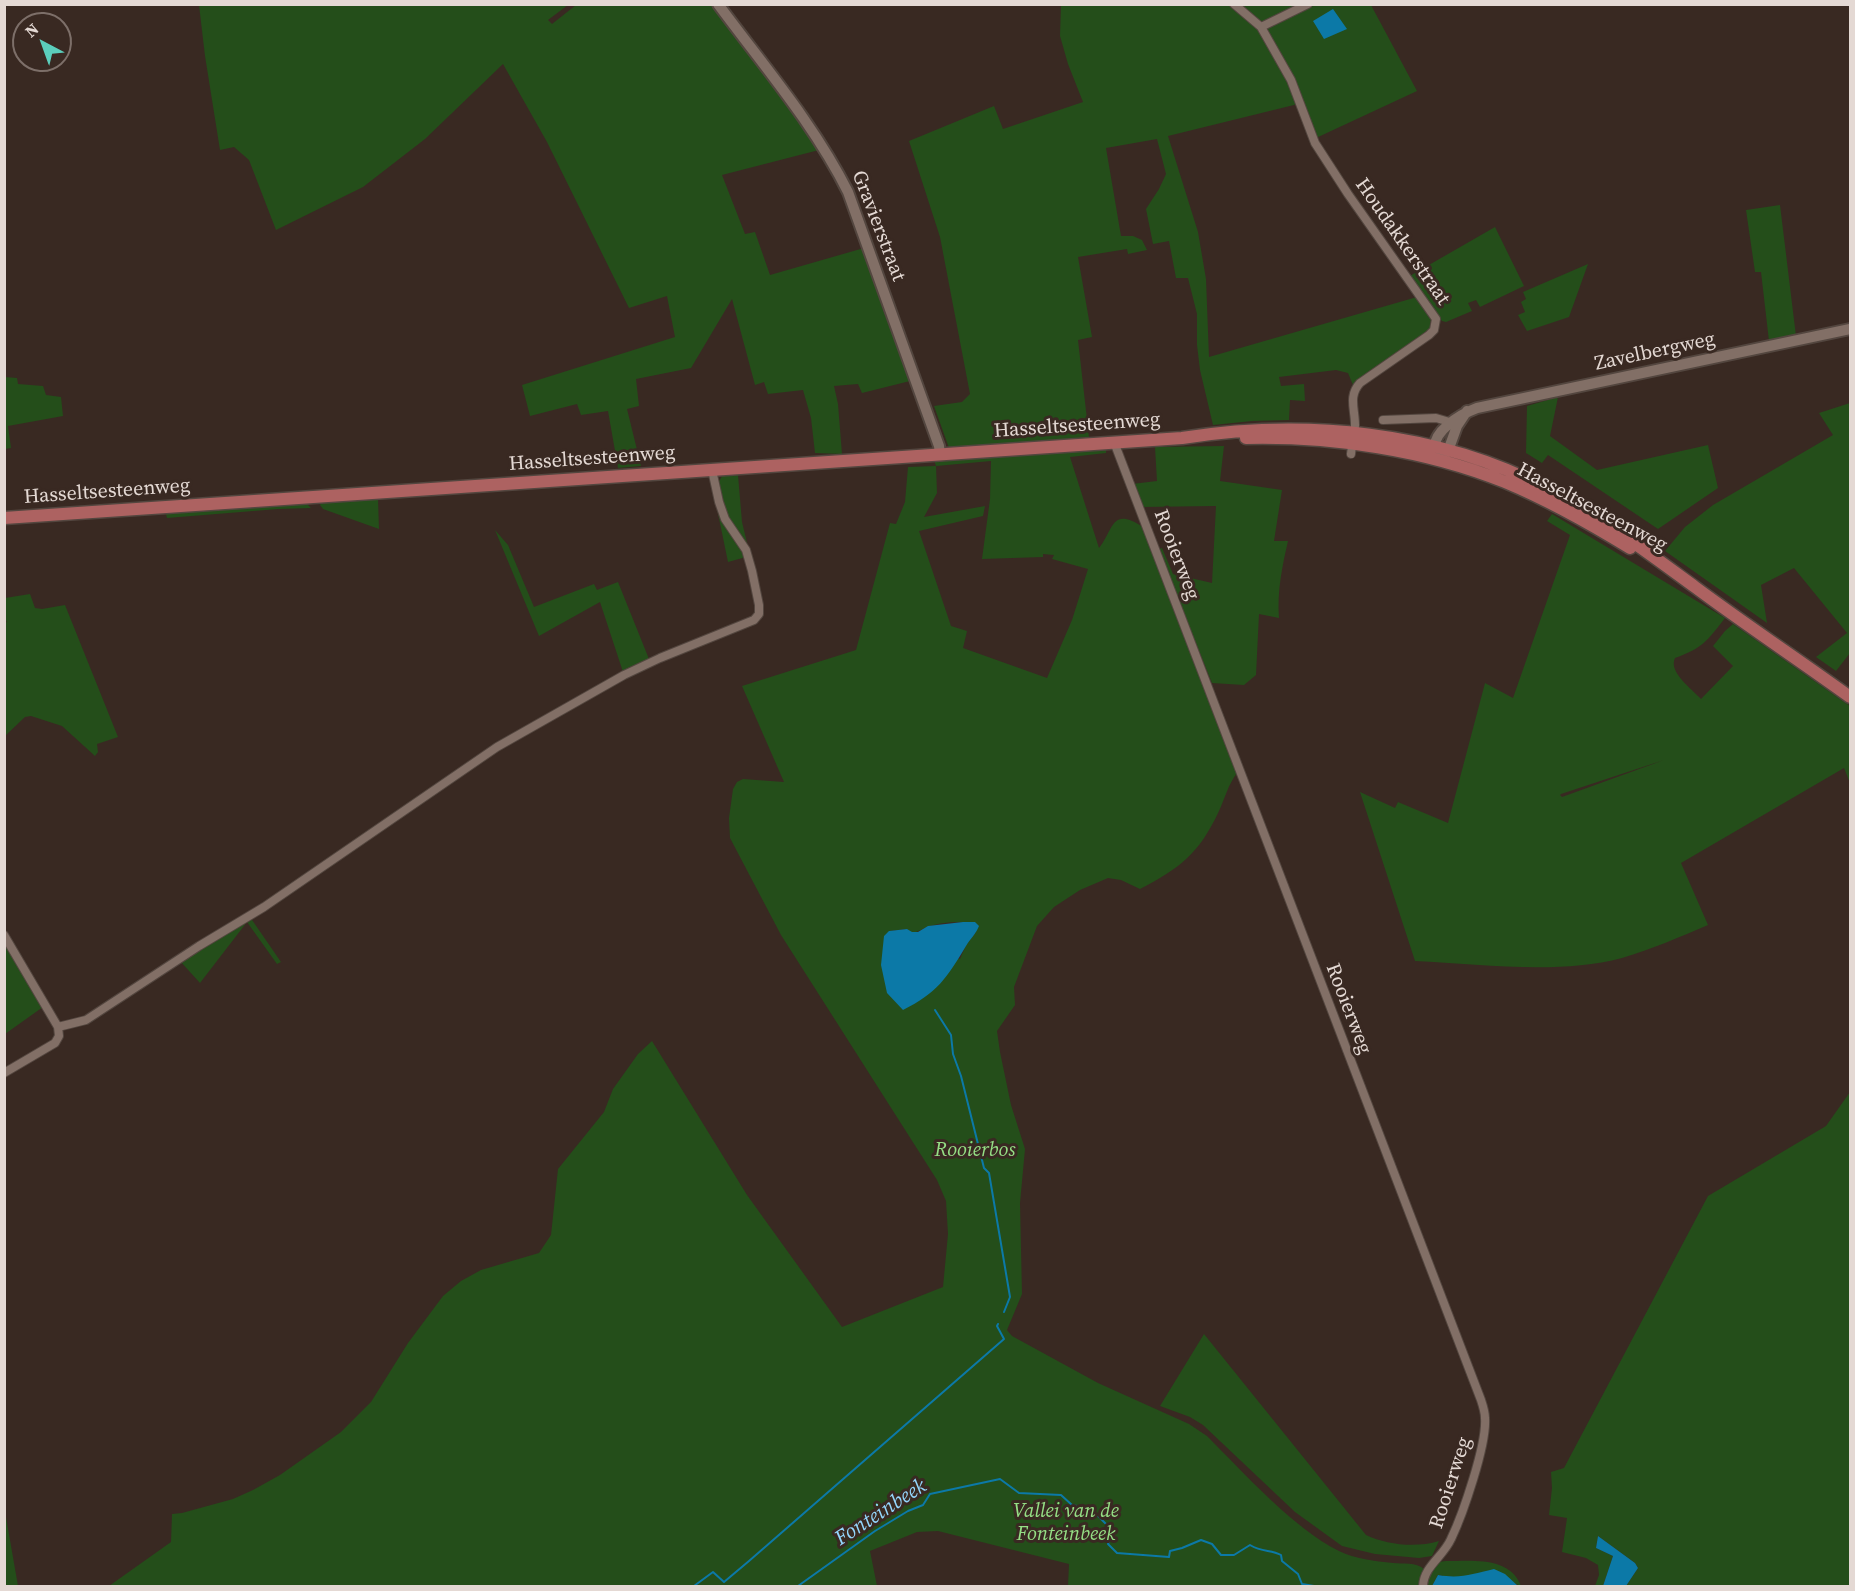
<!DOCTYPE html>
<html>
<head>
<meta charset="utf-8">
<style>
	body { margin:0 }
	#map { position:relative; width:1855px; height:1591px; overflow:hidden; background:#392922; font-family:"Source Serif 4",serif }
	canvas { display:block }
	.frame { position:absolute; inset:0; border:6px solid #e4d9d4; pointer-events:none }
	.north { position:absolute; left:12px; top:12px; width:60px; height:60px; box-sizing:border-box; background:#392922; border:2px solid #7d6f69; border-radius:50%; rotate:319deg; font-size:16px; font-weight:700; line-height:24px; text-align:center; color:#e4d9d4 }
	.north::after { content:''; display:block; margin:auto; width:21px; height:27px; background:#5bcebc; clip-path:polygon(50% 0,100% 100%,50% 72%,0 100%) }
</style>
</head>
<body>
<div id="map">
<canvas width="1855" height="1591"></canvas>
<div class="frame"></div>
<div class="north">N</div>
</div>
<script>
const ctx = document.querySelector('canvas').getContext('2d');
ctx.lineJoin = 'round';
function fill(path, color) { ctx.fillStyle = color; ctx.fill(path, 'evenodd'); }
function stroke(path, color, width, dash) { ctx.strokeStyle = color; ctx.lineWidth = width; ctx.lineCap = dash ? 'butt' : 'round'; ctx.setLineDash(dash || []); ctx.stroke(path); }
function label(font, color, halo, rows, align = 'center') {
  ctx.font = font + ' "Source Serif 4",serif'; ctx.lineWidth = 6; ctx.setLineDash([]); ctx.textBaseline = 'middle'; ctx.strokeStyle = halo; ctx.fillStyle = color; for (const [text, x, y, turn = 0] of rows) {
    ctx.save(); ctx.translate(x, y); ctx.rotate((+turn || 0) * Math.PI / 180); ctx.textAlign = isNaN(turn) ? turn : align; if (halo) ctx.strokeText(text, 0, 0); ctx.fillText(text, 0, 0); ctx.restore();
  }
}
const green = new Path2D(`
	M199,5H568L548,20L552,24L576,5H713L819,150L722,175L745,234L755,232L770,275L864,248L882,307L910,381L862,393L858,384L834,386L838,404L842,454L815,453L811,418L803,390L768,394L764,382L755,385L732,299L691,368L636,379L639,406L627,409L641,466L618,468L608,411L581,415L577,404L530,416L522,385L675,337L667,296L629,308L547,142L503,64L425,139L363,187L276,230L249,160L234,147L220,150L205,56Z
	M1061,5H1228L1257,28L1266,40L1293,89L1298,104L1168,136L1198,232L1206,279L1209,357L1417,297L1431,318L1430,328C1407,350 1376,363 1353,385L1348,373L1336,370L1279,377L1281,386L1304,384L1305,401L1290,400L1289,420L1252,421L1213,425L1200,370L1197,345V314L1188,278H1176L1169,241L1153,244L1146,209L1159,189L1166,174L1157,139L1106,148L1121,236H1133L1142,240L1147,250L1128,254L1127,249L1078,257L1092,337L1078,340L1089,437L949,448L934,406L962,402L970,394L940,237L909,141L994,106L1003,129L1083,102L1068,64L1060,36Z
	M1237,5H1299L1264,22L1260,21Z
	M1315,5H1371L1417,91L1316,138L1265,28Z
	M1780,205L1796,336L1769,341L1761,272H1755L1746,210Z
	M1495,227L1524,286L1480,307L1476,300L1468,303L1472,311L1446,322L1442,321L1408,277Z
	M1588,264L1569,317L1527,331L1518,315L1525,312L1521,302L1526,299L1523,292Z
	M5,377L17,378L18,384L43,386L46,395L61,397L63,416L8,426L11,448L5,449Z
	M1558,397L1550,436L1597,470L1708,445L1718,488L1658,529L1548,455L1542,463L1526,453L1527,406Z
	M1850,403V653L1836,671L1816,657L1847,633L1794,568L1761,585L1767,623L1665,551L1685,527L1713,505L1833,435L1819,413Z
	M1224,446L1220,481L1282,490L1274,541H1288C1282,567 1277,592 1279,618L1259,614L1256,675L1244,685L1212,683L1158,549L1162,548L1173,574L1212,583L1216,506L1141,507L1132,484L1157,481L1155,447Z
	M1106,449V453L1070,457L1099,548C1114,529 1111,506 1143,527L1237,773C1228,785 1225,798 1219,811C1199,854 1180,868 1140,889L1121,880L1108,878L1080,890L1054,907L1037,926L1014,987L1015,1005L997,1031L1000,1052L1011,1105L1025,1149L1020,1203L1022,1294L1007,1330L1012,1336L1098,1383L1189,1424L1207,1436C1243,1472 1294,1529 1339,1551C1355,1559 1375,1561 1393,1563C1403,1564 1416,1562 1424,1569L1421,1586H1068L1069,1564L938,1531L917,1532L870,1551L877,1586H109L171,1542L172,1514L182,1513L233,1499L253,1490L280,1475L341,1432L371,1402L408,1343L443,1296L461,1281L481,1270L539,1253L551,1235L558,1169L604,1112L613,1089L638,1054L652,1041L747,1195L842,1327L943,1287L948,1234L946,1201L937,1180L781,935L730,838L729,818L733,789L737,782L743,779L784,782L742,686L856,650L890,523L896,524L905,502L908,467L936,466L934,460ZM991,461L990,499L982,559L1043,557V554L1054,555L1052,559L1088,569L1072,620L1047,678L963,648L967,631L951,626L919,531L983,516L985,506L924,517L937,493L936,466ZM975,922L976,932L966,945L960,959L889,931L907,929L912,933C919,932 923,928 930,926C945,921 961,922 975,922Z
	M738,475L742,522L749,551L728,519L717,485L722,476Z
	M378,499L379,529L323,509L320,505L322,502Z
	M303,503L308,505L311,508L278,509L167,518L166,514Z
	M716,504L746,557L728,562Z
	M1552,514L1725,618C1707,641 1703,648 1675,658C1668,672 1692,689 1701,699L1733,666L1713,646L1725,631L1733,624L1850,706V783L1844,768L1681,863L1708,925C1680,937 1652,949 1622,958C1558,975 1481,964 1415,961L1360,792L1395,808L1398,802L1448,823L1485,683L1513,698L1570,535L1547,521ZM1664,760L1562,797L1560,795L1561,794Z
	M495,530L508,545L534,607L594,584L597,590L618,582L649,659L623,672L600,602L539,636Z
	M30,594L35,608L42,609L65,605L118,737L97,744L98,752L95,756L62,726L31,716L25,717L5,736L4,623L7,622L5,619V598Z
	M250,917L281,962L277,964L247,922L200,983L180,961Z
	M7,944L43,1007L5,1034L4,946Z
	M1850,1092V1586H1626L1638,1568L1635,1563L1598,1536L1596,1548L1613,1556L1603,1586H1595L1599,1575L1598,1565L1586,1558L1562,1552L1567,1518L1549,1515L1552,1488L1551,1472L1564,1468L1708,1196L1826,1126Z
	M1204,1334L1366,1535C1387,1545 1416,1548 1439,1541L1432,1556L1419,1558L1375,1554L1342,1546L1295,1512L1203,1425L1190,1417L1160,1406Z
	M4,1515L6,1517L18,1586H5Z
	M1446,1561C1472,1561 1510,1556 1521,1586L1483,1572C1468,1579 1454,1578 1438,1575L1432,1586H1426L1428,1576L1438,1562Z`);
const water = new Path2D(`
	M1333,9L1347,29L1324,39L1313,21Z
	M963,922H975L979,926C976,934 970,939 966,946C947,978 937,993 903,1010L887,993L881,965L884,936L889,931L907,929L912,932H918L928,926Z
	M1598,1536L1635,1563L1638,1568L1626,1586H1603L1613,1556L1596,1548Z
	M1494,1569L1505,1574L1518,1586H1432L1438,1575C1461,1579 1472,1574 1494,1569Z`);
const stream = new Path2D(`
	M935,1010L951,1035L953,1054L961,1076L984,1168L989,1173L1010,1297L1004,1312
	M694,1586L713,1572L724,1582L749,1561L1004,1339L997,1326L998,1324
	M798,1586L875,1531L908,1511L923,1505L930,1494L1000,1479L1019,1493L1061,1495L1072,1505L1091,1509L1108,1526L1111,1537L1108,1544L1117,1553L1169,1557L1170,1551L1182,1548L1201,1540L1212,1544L1221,1555H1234L1250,1545C1263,1553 1271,1549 1281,1555L1282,1561L1298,1574L1302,1584L1314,1586`);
const minor = new Path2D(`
	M1234,4L1261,27L1291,80L1315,143L1348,194L1436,319L1434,330L1429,335L1360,383C1348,396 1355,409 1355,425C1355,434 1352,444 1351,454
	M1261,27L1308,4
	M1383,420L1436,418L1453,423
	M1114,442L1481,1400C1483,1406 1485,1412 1485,1418C1487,1444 1463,1514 1451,1539C1443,1557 1424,1566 1423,1586
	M4,935L58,1027L59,1036L55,1043L4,1073
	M58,1027L86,1020L199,946L264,907L497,747L624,675L660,658L754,620L759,614V605L752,571L746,550L725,519L719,502L712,470`);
const tertiary = new Path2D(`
	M718,4C763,65 814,124 848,192L939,446L940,455`);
const secondary = new Path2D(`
	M1435,452C1430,432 1461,414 1477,408L1850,329
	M1444,455L1448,451L1457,426L1467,411`);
const primary = new Path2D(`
	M1246,438C1332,436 1426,450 1505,482C1548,500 1591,524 1630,548
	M4,518L1182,438C1304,419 1438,431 1548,489C1601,517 1647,552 1695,587C1746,625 1799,660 1850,697`);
const streetNames = [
	["Gravierstraat",878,226,69],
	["Houdakkerstraat",1402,242,55],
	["Zavelbergweg",1655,352,-12],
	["Hasseltsesteenweg",1077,426,-4],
	["Hasseltsesteenweg",592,459,-4],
	["Hasseltsesteenweg",107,492,-4],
	["Hasseltsesteenweg",1592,508,28],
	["Rooierweg",1176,555,69],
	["Rooierweg",1348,1009,69],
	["Rooierweg",1451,1483,-72]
];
const parkNames = [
	["Rooierbos",975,1151],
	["Vallei van de",1066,1512],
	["Fonteinbeek",1066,1535]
];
const waterNames = [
	["Fonteinbeek",881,1513,-33]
];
fill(green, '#244e1a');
fill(water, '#0c79a7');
stroke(stream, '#0c79a7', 2);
stroke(minor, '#53463f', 10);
stroke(tertiary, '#53463f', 14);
stroke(secondary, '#53463f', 14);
stroke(primary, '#53463f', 15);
stroke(minor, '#826f66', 8);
stroke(tertiary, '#826f66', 10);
stroke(secondary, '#826f66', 10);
stroke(primary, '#ad6261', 12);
label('20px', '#e4d9d4', '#392922', streetNames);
label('italic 20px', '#95df85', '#392922', parkNames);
label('italic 21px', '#94d6fc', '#392922', waterNames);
</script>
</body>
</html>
